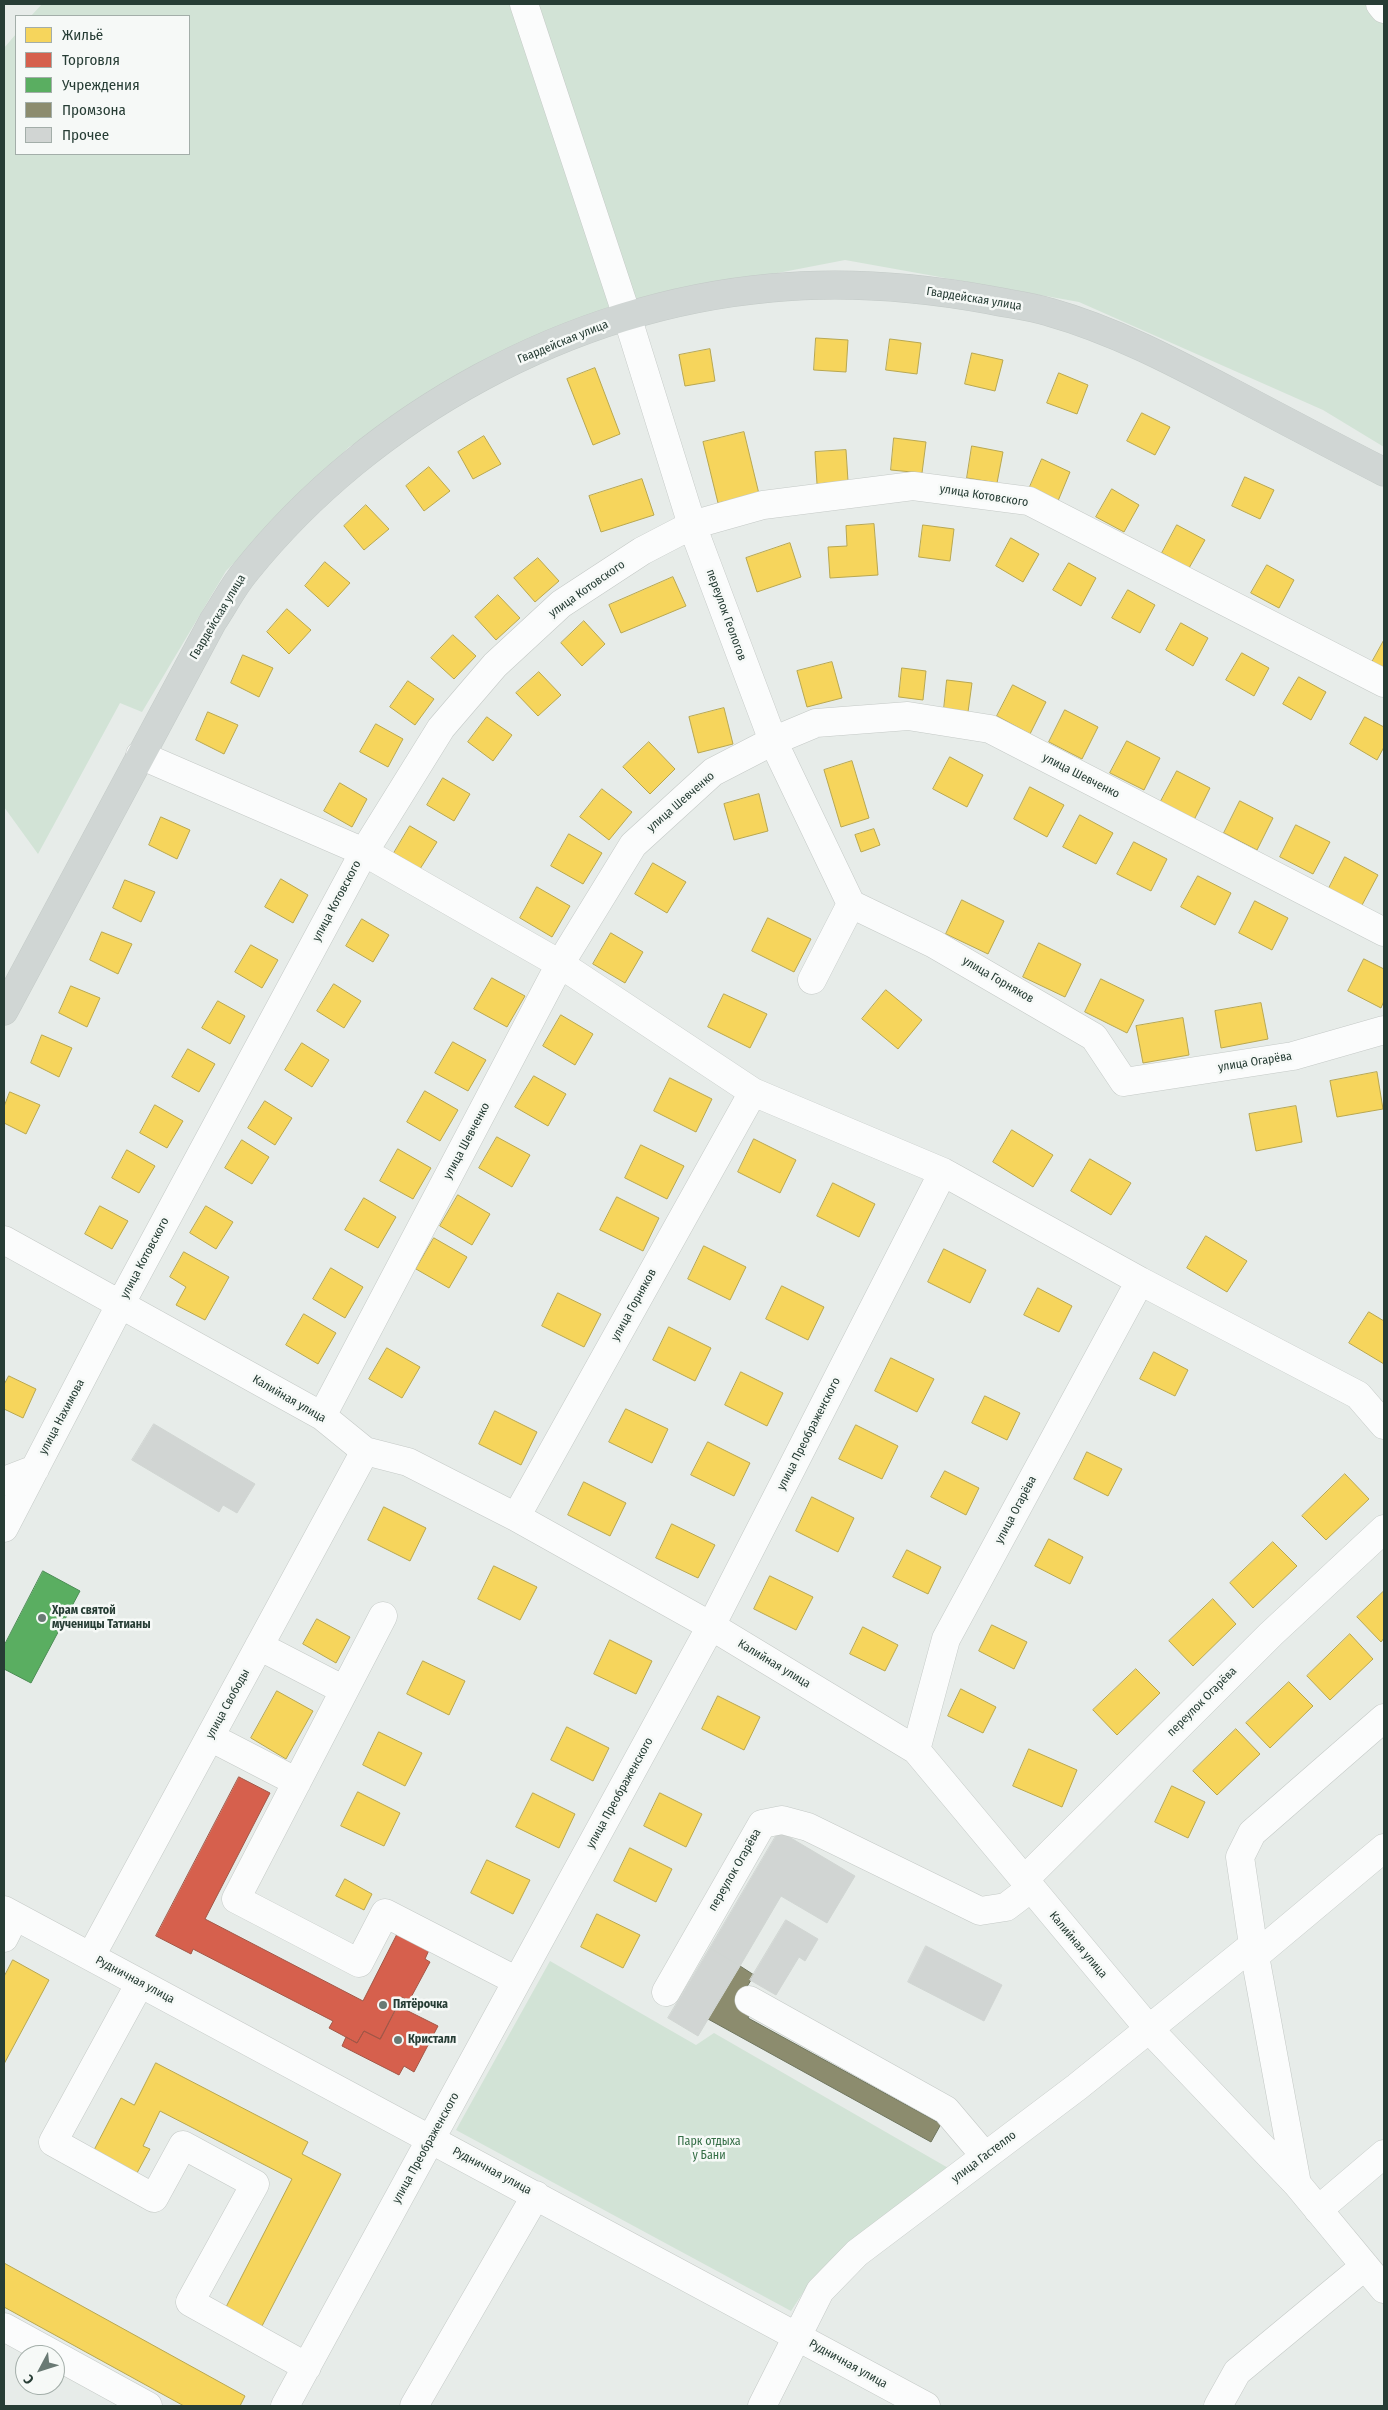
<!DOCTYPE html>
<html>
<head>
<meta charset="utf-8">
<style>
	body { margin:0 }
	#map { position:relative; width:1388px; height:2410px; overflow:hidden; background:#e7ece9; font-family:"Fira Sans Condensed",sans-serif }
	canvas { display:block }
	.frame { position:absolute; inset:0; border:5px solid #273d35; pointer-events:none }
	.legend { position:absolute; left:15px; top:15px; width:175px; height:140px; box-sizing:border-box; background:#f6f9f7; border:1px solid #a3aea9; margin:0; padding:6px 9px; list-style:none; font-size:15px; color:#273d35 }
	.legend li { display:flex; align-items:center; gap:10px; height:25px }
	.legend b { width:25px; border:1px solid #a3aea9 }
	.north { position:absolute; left:15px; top:2345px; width:50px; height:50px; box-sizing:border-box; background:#f6f9f7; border:1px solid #a3aea9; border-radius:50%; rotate:230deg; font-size:14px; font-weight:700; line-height:20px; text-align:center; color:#273d35 }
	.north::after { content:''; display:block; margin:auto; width:18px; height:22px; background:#6a7a74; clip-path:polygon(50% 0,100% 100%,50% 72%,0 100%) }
</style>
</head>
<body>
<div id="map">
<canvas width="1388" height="2410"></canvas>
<div class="frame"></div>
<ul class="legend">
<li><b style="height:14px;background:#f6d55c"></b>Жильё</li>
<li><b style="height:14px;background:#d6604d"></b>Торговля</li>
<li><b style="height:14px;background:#5aae61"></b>Учреждения</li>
<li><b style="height:14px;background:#8c8c6e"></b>Промзона</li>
<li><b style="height:14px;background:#d1d5d3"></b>Прочее</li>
</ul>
<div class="north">С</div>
</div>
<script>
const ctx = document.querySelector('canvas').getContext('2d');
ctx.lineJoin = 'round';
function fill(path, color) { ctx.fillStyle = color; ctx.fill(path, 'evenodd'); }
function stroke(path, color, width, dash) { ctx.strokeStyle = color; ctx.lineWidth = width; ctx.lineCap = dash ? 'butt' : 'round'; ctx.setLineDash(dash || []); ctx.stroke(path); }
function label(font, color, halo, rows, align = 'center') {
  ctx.font = font + ' "Fira Sans Condensed",sans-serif'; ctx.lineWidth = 5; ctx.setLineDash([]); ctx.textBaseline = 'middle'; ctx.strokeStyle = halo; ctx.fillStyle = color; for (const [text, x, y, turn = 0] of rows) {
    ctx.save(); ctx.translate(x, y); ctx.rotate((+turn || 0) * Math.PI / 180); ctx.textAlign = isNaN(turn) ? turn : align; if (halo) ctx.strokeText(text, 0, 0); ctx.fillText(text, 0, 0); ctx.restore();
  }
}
const green = new Path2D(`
	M42,4H1375L1384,17V447L1323,410L1079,302L845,260L612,305L349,447L226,571L142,712L120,703L38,854L4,807V48L16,34V154H189V16H31Z
	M550,1961L696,2045L714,2033L950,2169L810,2282L791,2311L456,2130Z`);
const homes = new Path2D(`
	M816,338L848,340L846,372L814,370Z
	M890,339L921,343L917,374L886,370Z
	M710,349L715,381L685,386L679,355Z
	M972,353L1003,360L995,391L965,384Z
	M595,368L620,434L593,445L567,379Z
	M1059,373L1088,385L1077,414L1047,403Z
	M1142,413L1170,427L1155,455L1127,441Z
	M744,432L759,494L718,503L703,442Z
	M484,436L501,464L473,479L458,452Z
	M894,438L926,442L922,473L891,470Z
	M972,446L1003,452L997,483L967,478Z
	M846,450L848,481L817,484L815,452Z
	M1042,459L1070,472L1058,501L1029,489Z
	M429,467L450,491L424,511L406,486Z
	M1245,477L1274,490L1260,519L1232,506Z
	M642,479L654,515L601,532L589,496Z
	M1112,489L1139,505L1124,532L1096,517Z
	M366,505L389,529L364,550L344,526Z
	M874,524L878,575L830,578L828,547L847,546L846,526Z
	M923,525L954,529L950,561L919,557Z
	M1177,525L1205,540L1189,568L1162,553Z
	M1011,538L1039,554L1023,582L996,566Z
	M790,543L801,577L757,592L746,558Z
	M538,558L559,581L535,602L514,578Z
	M325,562L350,583L328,607L305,586Z
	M1069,563L1096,578L1081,606L1053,590Z
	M1267,565L1294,580L1279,608L1251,593Z
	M673,577L686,606L621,633L609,605Z
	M1128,590L1155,605L1140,633L1112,618Z
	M498,595L520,618L496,640L475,617Z
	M287,609L311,630L289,654L267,632Z
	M584,621L605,644L582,666L561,643Z
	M1181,623L1208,638L1193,666L1166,650Z
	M453,635L476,656L454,679L431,658Z
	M1384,640V671L1371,664Z
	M1242,653L1269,668L1254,696L1226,680Z
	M243,655L273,668L259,697L231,683Z
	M832,662L842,698L807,707L797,671Z
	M902,668L926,671L923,700L899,697Z
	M539,672L561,695L538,716L516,693Z
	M1299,677L1326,692L1311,720L1283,704Z
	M947,680L972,683L968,712L944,709Z
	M408,681L434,699L415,725L390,707Z
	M1013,685L1046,702L1030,734L997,716Z
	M724,708L733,744L698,753L689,717Z
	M1065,710L1098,727L1082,759L1049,742Z
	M208,712L238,725L224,754L196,740Z
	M487,717L512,735L493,761L468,742Z
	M1365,717L1384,727V747L1377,760L1350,744Z
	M376,724L403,739L388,767L360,752Z
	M1127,741L1160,758L1144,790L1110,773Z
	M649,742L675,769L650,794L623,767Z
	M950,757L983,775L967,807L933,789Z
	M852,761L869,818L841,827L824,770Z
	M1177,771L1210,788L1194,820L1160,803Z
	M443,778L470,794L454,821L427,805Z
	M340,783L367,799L352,827L324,811Z
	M1030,787L1064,805L1047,837L1014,819Z
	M602,789L632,812L609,840L580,817Z
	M759,794L768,831L734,840L724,804Z
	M1240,801L1273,818L1257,850L1224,833Z
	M1080,815L1113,833L1096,864L1063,847Z
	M161,817L190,830L177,859L149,845Z
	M1296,825L1330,842L1313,874L1280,857Z
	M410,826L437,842L420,869L394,853Z
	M874,829L880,845L861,852L855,835Z
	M569,834L602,853L583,884L551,866Z
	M1134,842L1167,859L1151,891L1117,874Z
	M1345,857L1378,875L1361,907L1328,890Z
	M653,863L686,882L667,913L635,894Z
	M1198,876L1231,893L1215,925L1181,907Z
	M281,879L308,895L293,923L265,907Z
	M125,880L155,892L141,922L113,908Z
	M537,887L570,906L552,937L520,918Z
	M962,900L1004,921L988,954L946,934Z
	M1255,901L1288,918L1272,950L1239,933Z
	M768,918L811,939L794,972L752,951Z
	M362,919L389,935L373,962L346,946Z
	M102,932L132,944L118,974L90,960Z
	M611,933L643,952L625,983L593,964Z
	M1039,943L1081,964L1065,997L1023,977Z
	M251,945L278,960L262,988L235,972Z
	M1364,959L1384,969V1001L1381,1008L1348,991Z
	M492,978L525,996L507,1027L474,1009Z
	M1101,979L1144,1000L1127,1033L1085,1012Z
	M334,984L361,1001L344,1028L317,1011Z
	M71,986L100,998L87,1027L59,1013Z
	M886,990L922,1020L898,1049L862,1019Z
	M724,994L767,1014L750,1048L708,1027Z
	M218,1001L245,1016L230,1044L202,1028Z
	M1261,1003L1268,1039L1221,1048L1215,1011Z
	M561,1015L593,1034L575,1065L543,1046Z
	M1183,1018L1189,1055L1143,1063L1136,1026Z
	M42,1035L72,1048L59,1077L31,1063Z
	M453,1042L486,1060L468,1091L435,1073Z
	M302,1043L329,1060L312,1087L285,1070Z
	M188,1049L215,1064L199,1092L172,1077Z
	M1377,1072L1383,1109L1337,1117L1330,1081Z
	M534,1076L566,1094L548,1126L515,1107Z
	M670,1078L712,1099L696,1132L654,1111Z
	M425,1091L458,1110L440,1141L407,1122Z
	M10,1092L40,1105L26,1134L4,1123V1107Z
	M265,1101L292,1118L275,1145L248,1128Z
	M155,1105L183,1121L167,1148L140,1133Z
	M1296,1106L1302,1142L1256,1151L1249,1114Z
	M1012,1130L1053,1155L1033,1187L993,1162Z
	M497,1137L530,1155L512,1187L479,1168Z
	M754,1139L796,1160L780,1193L738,1172Z
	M242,1140L269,1157L252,1184L225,1168Z
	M641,1145L684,1166L667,1199L625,1178Z
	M398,1149L431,1168L413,1199L380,1181Z
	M127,1150L155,1166L139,1193L112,1178Z
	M1090,1159L1131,1183L1111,1215L1071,1191Z
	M833,1183L875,1204L859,1237L817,1216Z
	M458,1195L490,1214L472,1245L440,1226Z
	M617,1197L659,1218L643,1251L600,1230Z
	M364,1198L396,1217L378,1248L345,1230Z
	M100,1206L128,1221L112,1249L85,1234Z
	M206,1206L233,1222L216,1249L190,1233Z
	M1206,1236L1247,1261L1227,1292L1187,1268Z
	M434,1238L467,1257L449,1288L416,1269Z
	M704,1246L746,1267L730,1300L688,1279Z
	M944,1249L986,1270L970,1303L928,1282Z
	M184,1252L229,1277L205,1320L176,1305L186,1287L170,1277Z
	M331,1268L363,1287L345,1318L313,1299Z
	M782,1286L824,1307L808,1340L766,1319Z
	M1038,1288L1072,1306L1059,1332L1024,1315Z
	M558,1293L601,1314L584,1347L542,1326Z
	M1369,1312L1384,1321V1364L1349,1343Z
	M304,1314L336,1333L318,1364L286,1345Z
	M669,1327L711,1348L695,1381L653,1360Z
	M387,1348L420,1367L402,1398L369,1379Z
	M1154,1352L1188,1370L1175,1396L1140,1379Z
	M891,1358L934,1379L917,1412L875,1391Z
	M741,1372L783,1393L767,1426L725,1405Z
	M9,1376L36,1389L23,1418L4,1409V1385Z
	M985,1396L1020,1413L1007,1440L972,1423Z
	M626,1409L668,1429L652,1463L609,1442Z
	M495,1411L537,1432L521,1465L479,1444Z
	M856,1425L898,1446L882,1479L839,1459Z
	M708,1442L750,1463L734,1496L691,1475Z
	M1087,1452L1122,1469L1108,1496L1074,1479Z
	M945,1471L979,1488L966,1515L931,1497Z
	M1345,1474L1369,1499L1326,1540L1302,1516Z
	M584,1482L626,1503L610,1536L568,1515Z
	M812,1497L854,1518L838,1552L796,1531Z
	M384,1507L426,1528L410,1561L368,1540Z
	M672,1524L715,1545L698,1578L656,1558Z
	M1049,1539L1083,1557L1070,1584L1035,1566Z
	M1273,1542L1297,1566L1253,1608L1230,1583Z
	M907,1550L941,1567L928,1594L893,1577Z
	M494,1566L537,1587L520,1620L478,1599Z
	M770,1576L813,1597L796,1630L754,1609Z
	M1384,1591V1638L1381,1642L1357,1617Z
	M1213,1599L1236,1624L1193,1666L1169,1641Z
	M317,1619L350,1637L336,1663L303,1644Z
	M992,1625L1027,1642L1014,1669L979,1651Z
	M863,1627L898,1645L885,1671L850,1654Z
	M1350,1634L1373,1659L1330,1700L1307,1676Z
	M610,1640L652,1661L636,1694L594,1674Z
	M423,1661L465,1681L449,1715L407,1694Z
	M1136,1669L1160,1693L1117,1735L1093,1710Z
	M1289,1682L1313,1706L1270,1748L1246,1723Z
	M961,1689L996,1707L983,1733L948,1716Z
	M277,1691L313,1711L286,1759L251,1738Z
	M718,1696L760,1717L744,1750L702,1729Z
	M567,1727L609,1748L593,1781L551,1760Z
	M1236,1729L1260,1754L1217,1795L1193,1771Z
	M379,1732L422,1753L405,1786L363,1765Z
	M1029,1749L1077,1770L1062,1807L1013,1786Z
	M1172,1786L1205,1802L1188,1838L1155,1822Z
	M358,1792L400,1813L384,1846L341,1826Z
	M533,1793L575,1814L559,1848L516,1827Z
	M660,1793L702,1814L686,1847L644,1826Z
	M630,1848L672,1869L656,1902L614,1881Z
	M487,1860L530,1880L513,1914L471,1893Z
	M345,1879L372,1894L364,1910L336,1896Z
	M597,1914L640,1935L623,1968L581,1947Z
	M13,1960L49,1980L4,2064V1977Z
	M156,2063L308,2142L302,2154L341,2174L262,2326L226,2307L292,2179L160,2111L143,2146L150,2149L137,2173L94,2150L121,2098L134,2105Z
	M4,2263L245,2396L240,2406H184L4,2307Z`);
const shops = new Path2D(`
	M239,1777L270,1793L205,1919L363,2001L397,1934L429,1950L425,1959L430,1962L409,2001L402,1997L380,2039L364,2031L357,2043L329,2028L333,2021L193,1949L191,1954L156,1936Z
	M398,2006L438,2026L414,2072L404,2066L399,2075L342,2046L346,2037L357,2043L364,2031L380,2039Z`);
const public = new Path2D(`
	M43,1571L80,1591L31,1683L4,1669V1646Z`);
const industry = new Path2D(`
	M740,1966L754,1975L736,2005L750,2014L748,2018L941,2124L931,2142L708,2019Z`);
const building = new Path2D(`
	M154,1424L255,1484L237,1513L223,1505L219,1512L132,1460Z
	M779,1831L855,1876L827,1923L781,1896L740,1966L710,1948Z
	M786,1920L818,1939L805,1961L799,1957L776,1995L750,1980Z
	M926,1946L1002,1985L984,2021L908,1982Z
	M710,1948L740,1966L698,2036L668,2018Z`);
const minor = new Path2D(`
	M524,4L627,316L692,525L773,741L851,904
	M1380,4L1384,9
	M140,755L364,852L560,964L753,1092L943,1172L1140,1281L1358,1395L1384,1425
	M851,904L934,944L1094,1037L1124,1082L1293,1056L1384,1030
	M812,980L851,904
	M4,1240L322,1416L365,1451L408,1462L516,1517L711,1626L916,1750L1149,2029L1297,2184L1384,2289
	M322,1416L560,964L633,845L713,772L773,741L816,723L908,716L990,729L1384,932
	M4,1481L35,1469
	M516,1517L753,1092
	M4,1528L120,1305L364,852L441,728L495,665L561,604L642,551L692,525L763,505L913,486L1029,501L1384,683
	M383,1616L236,1899L359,1963L385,1913L517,1981
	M259,1646L344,1690
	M210,1737L297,1782
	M916,1750L946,1639L1140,1281
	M1024,1880L1271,1634L1384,1529
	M4,1910L926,2406
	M4,1938L15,1916
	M91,1956L365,1451
	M1255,1956L1384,1848
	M140,1983L53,2142L154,2198L183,2145L255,2184L190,2302L307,2367
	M666,1992L762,1824L782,1820L808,1827L980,1911L1006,1907L1031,1888
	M749,2000L946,2110L985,2156
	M1297,2184L1253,1945L1240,1857L1252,1833L1384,1718
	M1318,2210L1384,2154
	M4,2327L55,2355
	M55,2355L148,2406
	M285,2406L711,1626L943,1172
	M414,2406L536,2195
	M762,2406L820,2291L857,2253L1077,2087L1253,1945
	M1218,2406L1237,2372L1365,2266`);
const major = new Path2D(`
	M4,1011L213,621C224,605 233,586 246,571C372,414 571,306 771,288C844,281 919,287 990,300C1009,304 1030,306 1049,312C1113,330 1172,361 1231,392C1282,419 1333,446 1384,472`);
const markers = [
	[42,1618,5,"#6a7a74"],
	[383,2005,5,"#6a7a74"],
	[398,2040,5,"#6a7a74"]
];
const streetNames = [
	["Гвардейская улица",974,299,9],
	["Гвардейская улица",563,342,-22],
	["улица Котовского",984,496,9],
	["улица Котовского",587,589,-35],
	["переулок Геологов",726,615,70],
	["Гвардейская улица",218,617,-59],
	["улица Шевченко",1081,776,27],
	["улица Шевченко",681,802,-41],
	["улица Котовского",337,901,-62],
	["улица Горняков",998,980,30],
	["улица Огарёва",1255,1062,-9],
	["улица Шевченко",467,1141,-62],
	["улица Котовского",145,1258,-62],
	["улица Горняков",634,1305,-61],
	["Калийная улица",289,1399,30],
	["улица Нахимова",62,1417,-62],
	["улица Преображенского",809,1434,-63],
	["улица Огарёва",1016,1510,-62],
	["Калийная улица",774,1664,31],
	["переулок Огарёва",1202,1702,-45],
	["улица Свободы",228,1704,-61],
	["улица Преображенского",620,1793,-61],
	["переулок Огарёва",735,1870,-60],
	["Калийная улица",1078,1945,50],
	["Рудничная улица",135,1980,28],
	["улица Преображенского",426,2148,-61],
	["улица Гастелло",984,2157,-37],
	["Рудничная улица",492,2171,28],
	["Рудничная улица",848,2364,29]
];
const poiNames = [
	["Храм святой",52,1611],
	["мученицы Татианы",52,1625],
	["Пятёрочка",393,2005],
	["Кристалл",408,2040]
];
const parkNames = [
	["Парк отдыха",709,2142],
	["у Бани",709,2156]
];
fill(green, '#d2e3d6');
fill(homes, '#f6d55c');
stroke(homes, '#b8a750', 1);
fill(shops, '#d6604d');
stroke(shops, '#a25646', 1);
fill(public, '#5aae61');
stroke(public, '#4b8c54', 1);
fill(industry, '#8c8c6e');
stroke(industry, '#6e745d', 1);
fill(building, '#d1d5d3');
stroke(building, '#d0d5d2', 1);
stroke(minor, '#c4c9c6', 29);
stroke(major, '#c3cac7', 29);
stroke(minor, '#fbfcfc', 28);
stroke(major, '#d0d6d4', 28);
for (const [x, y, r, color] of markers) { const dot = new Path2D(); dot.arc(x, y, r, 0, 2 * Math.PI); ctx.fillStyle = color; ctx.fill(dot); stroke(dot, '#f6f9f7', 2); }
label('12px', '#273d35', '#f6f9f7', streetNames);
label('bold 12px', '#273d35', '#f6f9f7', poiNames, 'left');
label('12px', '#366f47', '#f6f9f7', parkNames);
</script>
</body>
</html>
